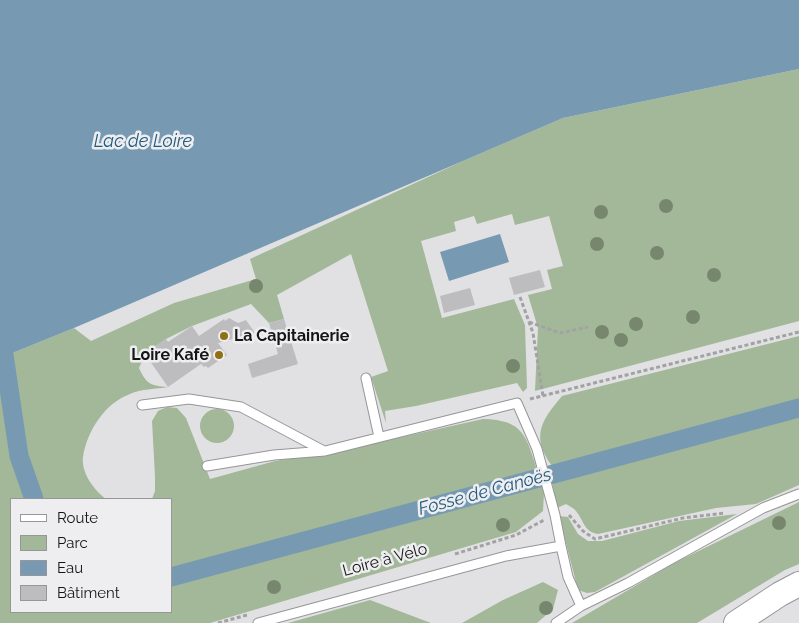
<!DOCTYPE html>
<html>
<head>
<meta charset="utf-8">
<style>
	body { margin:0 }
	#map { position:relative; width:799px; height:623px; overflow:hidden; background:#e1e1e4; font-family:Raleway,sans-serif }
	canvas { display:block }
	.legend { position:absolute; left:10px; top:498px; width:162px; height:115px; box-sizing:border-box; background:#eeeef1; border:1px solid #979799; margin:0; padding:6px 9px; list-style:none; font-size:15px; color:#141516 }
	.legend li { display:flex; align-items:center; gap:10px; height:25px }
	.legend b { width:25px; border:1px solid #979799 }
</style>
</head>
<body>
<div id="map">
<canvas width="799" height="623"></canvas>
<ul class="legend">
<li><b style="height:6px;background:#fff"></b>Route</li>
<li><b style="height:14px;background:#a2b899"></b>Parc</li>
<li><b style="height:14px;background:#779ab2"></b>Eau</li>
<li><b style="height:14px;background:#bdbdc0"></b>Bâtiment</li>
</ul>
</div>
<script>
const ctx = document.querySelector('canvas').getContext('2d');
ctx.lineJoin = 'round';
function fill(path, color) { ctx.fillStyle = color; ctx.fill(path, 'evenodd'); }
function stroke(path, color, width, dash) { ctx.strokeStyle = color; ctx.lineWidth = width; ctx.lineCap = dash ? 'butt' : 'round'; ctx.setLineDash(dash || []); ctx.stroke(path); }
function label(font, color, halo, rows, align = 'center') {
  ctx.font = font + ' Raleway,sans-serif'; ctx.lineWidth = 5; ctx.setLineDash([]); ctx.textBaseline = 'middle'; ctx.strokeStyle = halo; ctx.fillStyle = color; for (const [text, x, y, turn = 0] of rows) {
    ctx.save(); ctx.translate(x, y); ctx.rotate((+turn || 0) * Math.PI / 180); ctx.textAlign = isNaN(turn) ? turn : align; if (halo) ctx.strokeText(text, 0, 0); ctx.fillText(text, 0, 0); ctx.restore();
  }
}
const green = new Path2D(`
	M799,69V321L535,391L538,328L528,295L552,289L547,270L563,266L549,216L515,225L512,214L477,224L474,216L454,222L456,231L421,241L442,318L514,299L525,325L527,388L523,392L517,383L416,406L385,411L386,423L371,377L388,371L351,254L277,295L284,319L269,323L251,304L192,326L166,339L145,354L139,368C146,384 151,386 168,387C156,389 141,389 130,394C105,403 87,431 83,457C81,473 94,490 106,499H11V612H171V499H152L155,491V476L152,421L158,411L167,407L177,408L186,418L210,479L275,461L339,451L483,419C524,420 526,436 537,470L552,466C530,436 542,420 562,396L799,336V485L756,504L716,508L598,534C584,532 584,521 576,511C574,508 569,506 566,504L557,508L552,481L541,484L544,493L543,511L516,532L210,623H0V358L74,328L91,341L174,303L256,279L250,259L465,160L563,118Z
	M200 426a17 17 0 1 1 34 0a17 17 0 1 1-34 0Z
	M799,502V564L785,570L697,623H572L676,562Z
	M737,514L595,592L587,593L578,590L559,516L568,517L578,534L588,541H602L679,521Z
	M543,582L558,590L553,609L537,623H462L503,600Z
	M370,600L431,623H288Z`);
const water = new Path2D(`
	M0,0H799V69L563,118L74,328L0,358Z
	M500,234L509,262L449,281L440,252Z`);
const canal = new Path2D(`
	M0,328L19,456L34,499
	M171,577L799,408`);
const building = new Path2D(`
	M540,270L545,287L514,295L509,278Z
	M470,288L475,305L444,313L440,296Z
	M229,318L238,323L246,320L255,333L218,343L227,355L208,368L206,366L204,367L201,364L168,387L145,354L166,339L168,342L192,326L199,336L224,319L225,321Z
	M284,319L298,364L252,378L248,364L278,354L269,323Z`);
const path = new Path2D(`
	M520,297L533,333L543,396
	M529,322L560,333L588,327
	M530,399L799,332
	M569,515L583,531L595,539L683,518L725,513
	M455,554L516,535L544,520
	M218,623L247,615`);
const lane = new Path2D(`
	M366,378L379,437
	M142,405L189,399L241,407L324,451
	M207,466L274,455L325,451L517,403L537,449L555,515L561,546
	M258,623L506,556L561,546L568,577L581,606
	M556,623L581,606L628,583L763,508L799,494`);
const secondary = new Path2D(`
	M736,623L780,594L799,584`);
const trees = [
	[666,206],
	[601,212],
	[597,244],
	[657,253],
	[714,275],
	[256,286],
	[693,317],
	[636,324],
	[602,332],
	[621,340],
	[513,366],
	[779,523],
	[503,525],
	[274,587],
	[546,608]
];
const markers = [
	[224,336,5,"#916f15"],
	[219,355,5,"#916f15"]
];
const poiNames = [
	["La Capitainerie",234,336],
	["Loire Kafé",209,355,"right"]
];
const streetNames = [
	["Loire à Vélo",385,560,-15]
];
const waterNames = [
	["Lac de Loire",143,142],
	["Fosse de Canoës",485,492,-15]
];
fill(green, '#a2b899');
fill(water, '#779ab2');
stroke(canal, '#779ab2', 19);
fill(building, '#bdbdc0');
stroke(lane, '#969699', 11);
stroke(secondary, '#969699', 26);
stroke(path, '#a2a2a4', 3, [4, 2.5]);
stroke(lane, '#fff', 9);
stroke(secondary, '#fff', 24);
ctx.fillStyle = '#77876e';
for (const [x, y] of trees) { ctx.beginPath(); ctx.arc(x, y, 7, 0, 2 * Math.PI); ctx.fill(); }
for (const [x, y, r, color] of markers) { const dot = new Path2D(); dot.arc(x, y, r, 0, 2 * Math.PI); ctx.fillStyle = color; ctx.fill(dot); stroke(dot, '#eeeef1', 2); }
label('bold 16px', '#141516', '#eeeef1', poiNames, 'left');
label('16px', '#141516', '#eeeef1', streetNames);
label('italic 18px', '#215b7e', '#eeeef1', waterNames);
</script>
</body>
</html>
